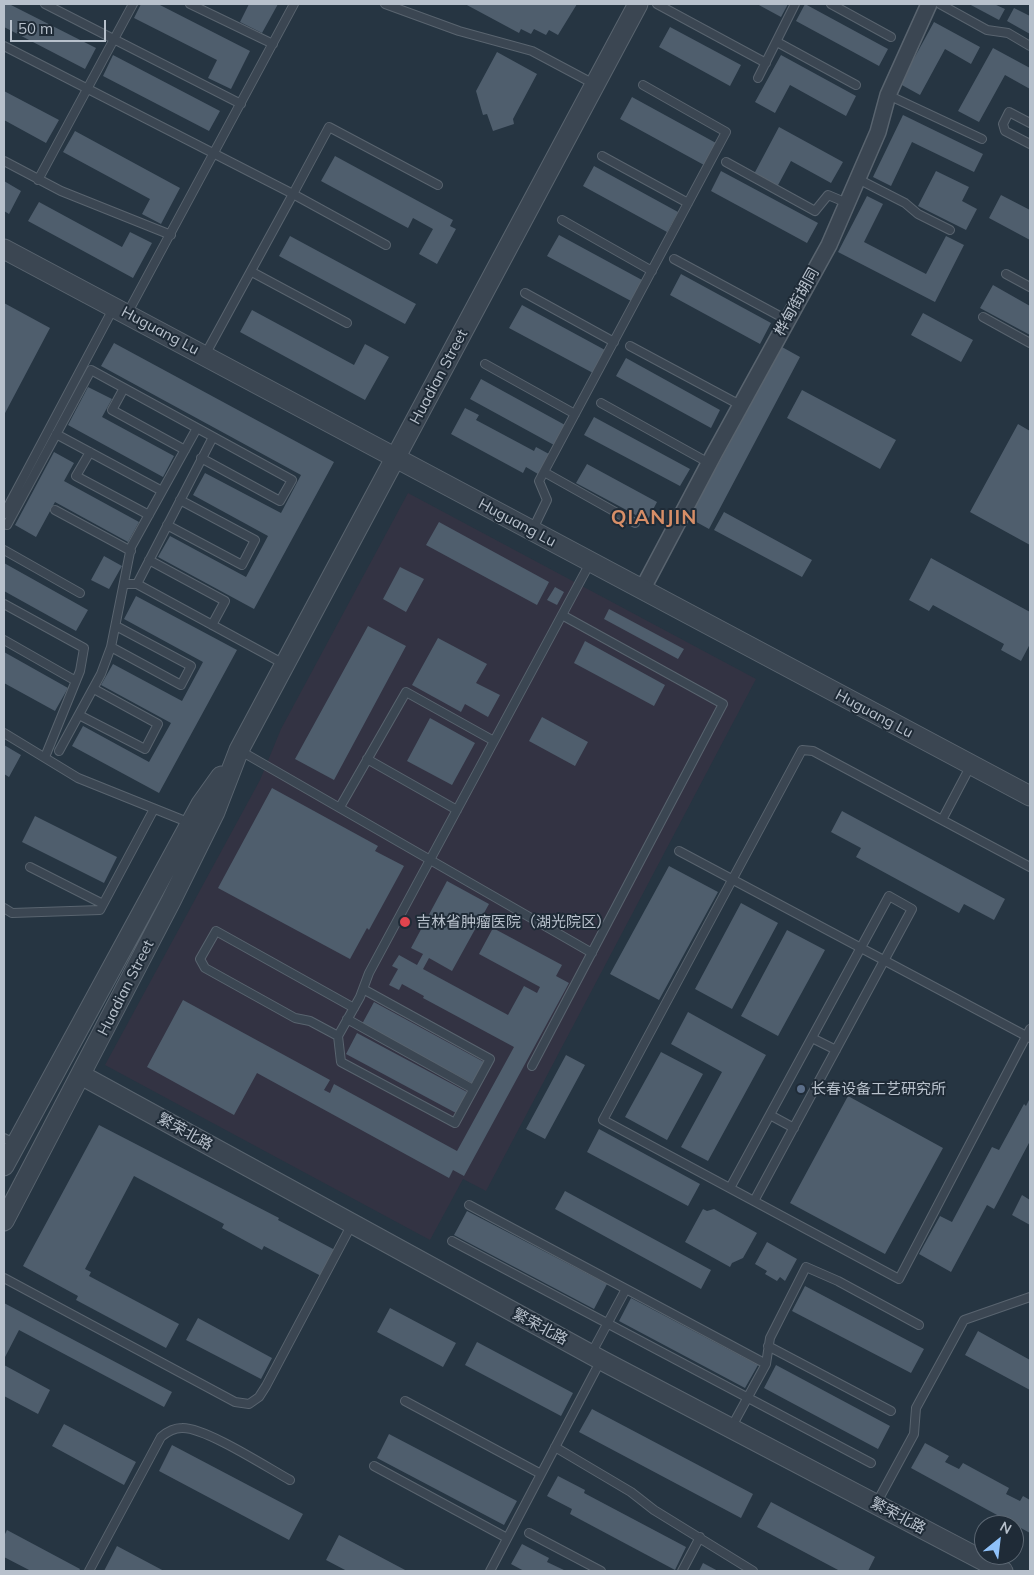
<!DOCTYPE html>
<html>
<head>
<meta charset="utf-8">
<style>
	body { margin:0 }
	#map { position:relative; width:1034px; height:1575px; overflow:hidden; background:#263542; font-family:Mulish,sans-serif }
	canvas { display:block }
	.frame { position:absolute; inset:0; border:5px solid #b8c1cc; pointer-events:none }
	.north { position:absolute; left:974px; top:1515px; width:50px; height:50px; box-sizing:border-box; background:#1f2b37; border:1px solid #5c6773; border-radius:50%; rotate:29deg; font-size:14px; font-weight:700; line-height:20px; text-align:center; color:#b8c1cc }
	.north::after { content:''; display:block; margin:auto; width:18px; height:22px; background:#8fc1f9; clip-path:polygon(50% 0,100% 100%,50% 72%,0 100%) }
	.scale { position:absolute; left:10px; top:20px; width:96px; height:22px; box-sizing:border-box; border:2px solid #b8c1cc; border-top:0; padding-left:6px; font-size:15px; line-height:18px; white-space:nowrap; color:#b8c1cc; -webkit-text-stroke:4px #1f2b37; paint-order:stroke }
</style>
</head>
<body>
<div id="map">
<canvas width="1034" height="1575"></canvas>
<div class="frame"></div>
<div class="north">N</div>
<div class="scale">50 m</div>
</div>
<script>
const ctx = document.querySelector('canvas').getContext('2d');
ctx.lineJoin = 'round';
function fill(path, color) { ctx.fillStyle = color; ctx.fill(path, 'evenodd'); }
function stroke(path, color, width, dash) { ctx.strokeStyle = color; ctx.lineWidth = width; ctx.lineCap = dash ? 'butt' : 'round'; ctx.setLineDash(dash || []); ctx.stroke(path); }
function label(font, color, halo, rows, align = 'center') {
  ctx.font = font + ' Mulish,"Noto Sans SC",sans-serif'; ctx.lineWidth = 4; ctx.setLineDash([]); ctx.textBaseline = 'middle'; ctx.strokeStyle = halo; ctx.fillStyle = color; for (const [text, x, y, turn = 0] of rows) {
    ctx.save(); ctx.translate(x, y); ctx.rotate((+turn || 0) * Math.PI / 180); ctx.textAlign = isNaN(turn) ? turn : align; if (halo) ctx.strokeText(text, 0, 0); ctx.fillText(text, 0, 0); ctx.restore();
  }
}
const medical = new Path2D(`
	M408,493L756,679L486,1191L463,1179L430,1240L105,1065L260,780L281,729Z`);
const building = new Path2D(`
	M4,4H9L96,48L85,69L4,27Z
	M141,4H158L250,51L231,89L208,78L217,60L134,18Z
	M249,4H278L262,33L240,22Z
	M465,4H577L558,35L549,30L546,35L534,29L531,34L521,29L519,33Z
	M757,4H788L781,17Z
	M805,4L888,49L879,66L796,21Z
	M969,4H994L1005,9L999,20Z
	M1014,8L1030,16V34L1007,21Z
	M934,22L980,47L971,64L945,49L920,95L900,84Z
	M670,27L741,65L730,86L659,47Z
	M993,48L1030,68V89L1005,75L979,122L958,111Z
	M497,52L537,74L513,119L514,124L493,131L487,114L483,115L476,91Z
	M113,55L220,111L209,131L103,76Z
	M781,55L856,96L846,116L790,85L775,113L755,102Z
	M4,91L59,120L46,143L4,120Z
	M632,97L716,143L704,165L620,119Z
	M903,115L983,154L974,172L912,142L891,186L873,177Z
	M779,127L843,162L831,183L791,161L777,187L754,174Z
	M75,131L180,188L161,224L142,214L150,199L63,152Z
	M335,156L453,220L450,226L456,229L437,264L419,254L433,229L413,218L408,228L321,181Z
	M594,166L678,212L667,232L583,186Z
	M721,171L818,223L807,243L711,191Z
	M936,171L969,187L962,201L977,209L966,230L918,206Z
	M4,181L21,191L9,214L4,211Z
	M1001,195L1030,210V240L989,218Z
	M867,196L883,204L864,242L926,274L946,236L964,245L935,302L838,252Z
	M39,202L122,247L130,232L152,243L133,278L28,221Z
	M559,235L642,280L631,301L547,256Z
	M290,236L416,304L405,324L279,256Z
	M681,274L771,323L760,344L670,295Z
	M993,285L1030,306V335L980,308Z
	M4,303L50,328L4,415Z
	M522,305L605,350L593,373L509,328Z
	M252,310L354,365L365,344L389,357L365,400L240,332Z
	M923,313L973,340L961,362L911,335Z
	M114,343L334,462L254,609L158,557L170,536L246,577L268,536L193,495L205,473L281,513L301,475L101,366Z
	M782,347L800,357L709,529L689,518Z
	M626,358L720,410L711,428L616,376Z
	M481,379L565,425L554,445L470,399Z
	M88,387L112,399L102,417L174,456L163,477L68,425Z
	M802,390L896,440L880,469L787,418Z
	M465,408L479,415L476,420L534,451L536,447L549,454L538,474L526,467L523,473L451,434Z
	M594,417L690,469L680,486L584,435Z
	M1018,424L1030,431V545L970,512Z
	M54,452L74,463L64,481L139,522L128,542L55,502L36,537L15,525Z
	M587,464L657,502L647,521L576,483Z
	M724,512L812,560L802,577L714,530Z
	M439,522L549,582L537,605L426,545Z
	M104,556L122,566L109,589L91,580Z
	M931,558L1030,612V644L1021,661L1001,650L1004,644L933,605L929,611L909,600Z
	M4,563L88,610L76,631L4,591Z
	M400,567L424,579L406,612L383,599Z
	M555,587L564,592L557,605L547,600Z
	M136,596L237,650L159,793L72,746L83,726L149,762L171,723L101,685L113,664L182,701L203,662L124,619Z
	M609,609L684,649L678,659L604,619Z
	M368,626L406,646L334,780L295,759Z
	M438,638L487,664L476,683L500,695L488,717L465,704L461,712L412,685Z
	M585,641L665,685L654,706L574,663Z
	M4,652L68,688L55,711L4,683Z
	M542,717L588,742L575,766L529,741Z
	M430,718L475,743L452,785L407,761Z
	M4,745L21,755L9,777L4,774Z
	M272,788L378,846L375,851L404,866L369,930L367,928L350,959L218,888Z
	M842,811L1005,899L994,920L964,904L959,913L856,857L861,848L831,832Z
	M35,816L117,857L104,883L22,842Z
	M669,866L718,892L659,1000L610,974Z
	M447,881L489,904L452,971L429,958L423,969L508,1015L524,986L537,993L540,987L479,954L493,928L562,965L556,976L569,983L464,1176L453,1170L449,1178L257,1073L234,1115L147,1067L183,1000L330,1080L324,1090L330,1093L334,1084L457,1151L514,1047L423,998L424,996L402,984L399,990L389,985L398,969L392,966L399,955L417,965L423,954L411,948Z
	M741,903L778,923L732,1009L695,989Z
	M787,930L825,950L778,1036L741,1016Z
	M374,1002L484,1062L472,1083L362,1024Z
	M688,1012L766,1055L708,1161L681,1147L722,1072L671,1044Z
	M357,1033L467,1092L456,1113L346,1054Z
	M661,1052L703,1074L667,1140L625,1117Z
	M566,1055L585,1065L545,1139L526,1129Z
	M848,1096L943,1148L885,1254L790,1203Z
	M1030,1098V1141L994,1209L987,1205L951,1272L919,1254L940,1216L952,1222L992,1147L999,1150L1024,1104L1026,1106Z
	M99,1125L279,1218L278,1220L335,1250L321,1276L264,1246L262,1250L222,1228L224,1224L134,1176L85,1269L91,1272L89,1276L179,1324L166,1348L76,1300L78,1296L23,1266Z
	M599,1129L700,1184L688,1206L587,1152Z
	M565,1191L711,1270L701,1289L555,1209Z
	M1022,1195L1030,1200V1225L1012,1215Z
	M703,1209L707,1211L714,1209L757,1233L743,1258L732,1263L730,1267L685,1242Z
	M467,1211L607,1284L594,1309L454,1235Z
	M767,1242L797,1259L785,1281L780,1277L777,1281L765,1274L767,1271L755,1264Z
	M805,1286L924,1349L911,1373L792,1311Z
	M631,1298L758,1365L745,1388L619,1321Z
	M4,1303L172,1392L164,1407L19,1330L4,1359Z
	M390,1308L456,1343L443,1367L377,1332Z
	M198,1318L272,1358L261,1379L186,1340Z
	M978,1331L1030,1360V1390L965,1355Z
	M477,1342L573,1393L561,1416L465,1365Z
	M4,1365L50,1390L38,1414L4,1396Z
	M776,1365L890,1426L878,1449L764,1388Z
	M592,1409L753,1494L741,1518L579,1432Z
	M64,1424L136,1462L124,1485L52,1446Z
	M389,1434L517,1501L504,1525L377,1458Z
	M925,1443L949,1456L945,1462L959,1469L963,1463L1009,1488L1006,1494L1020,1501L1023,1496L1030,1500V1533L911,1468Z
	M172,1445L303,1514L289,1540L159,1471Z
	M558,1476L585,1490L584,1493L686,1547L675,1570L570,1514L572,1509L547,1496Z
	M771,1502L875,1557L868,1571H840L757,1527Z
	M7,1530L80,1569L79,1571H31L4,1557V1536Z
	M339,1535L407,1571H347L326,1560Z
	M522,1544L549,1558L547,1562L566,1571H524L511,1564Z
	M117,1546L164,1571H104Z
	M703,1563L718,1571H699Z`);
const service = new Path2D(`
	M45,4L241,104
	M190,4L273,44
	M385,4L459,31L532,51L594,84
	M657,4L766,63
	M831,4L891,37
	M940,4L987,30L1008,33L1030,46
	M777,42L856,85
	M4,46L293,194L205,355
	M758,78L795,4
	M888,95L982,139
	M1030,123L1009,112L1003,124L1005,131L1030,144
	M602,156L688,203
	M4,161L61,191L171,235
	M726,162L815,211L828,195L847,203
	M858,179L905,203L918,214L950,230
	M38,180L133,4
	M562,220L652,271
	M386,245L293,194L329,127L438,185
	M674,259L787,320
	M252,272L347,323
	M1006,274L1030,287
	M525,293L614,342
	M127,314L294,4
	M983,317L1030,343
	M630,346L740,405
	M485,364L575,414
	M124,388L112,410L185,450
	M601,403L709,463
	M56,434L162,491
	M90,452L76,476L149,515
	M544,472L635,523
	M55,510L131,551
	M4,514L114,307
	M7,525L91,370L292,480L280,501L201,458
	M167,525L242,565L255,540L180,500
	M532,531L547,500L539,481L726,132L643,85
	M4,550L80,593
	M149,560L225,601L212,625
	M125,584H137L213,437
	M137,584L284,664
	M4,604L84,648L80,671L45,757
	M4,640L76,681
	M111,647L181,685L191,666L116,626
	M79,715L145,749L158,724L94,689
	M4,733L78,778L190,823
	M239,750L592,953
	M59,751L101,674L111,647L131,547L197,428
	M367,759L457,810
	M971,765L942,820L813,751L802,750L603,1120L899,1279L1030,1029
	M340,807L406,692L494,741
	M942,820L1030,867
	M679,851L1030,1038
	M30,867L103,904
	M4,908L12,913L100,910L154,809
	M363,989L490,1059L455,1123L341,1062L338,1036L360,997L369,973L590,563
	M347,1019L473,1089
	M338,1036L310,1021L295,1018L205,968L200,959L216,931L354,1008
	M812,1038L836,1050
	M532,1066L723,704L562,615
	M770,1115L794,1128
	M4,1138L16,1144
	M730,1188L889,896L912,909L754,1201
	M469,1205L626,1289
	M452,1241L871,1463
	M4,1278L235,1402L249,1404L259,1397L266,1386L352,1224
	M768,1346L891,1411
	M591,1354L626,1289L766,1364
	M405,1401L541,1474
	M731,1428L766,1364L770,1338L806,1267L838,1281L919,1325
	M555,1447L631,1492L654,1510L753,1571
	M374,1466L507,1538
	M876,1504L914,1434L916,1408L964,1320L1030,1297
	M529,1533L601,1571
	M89,1571L161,1437C168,1431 174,1428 182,1428C205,1427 268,1468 290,1480
	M490,1571L601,1360
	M682,1571L700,1537`);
const minor = new Path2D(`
	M642,590L714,454L829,245L878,132L888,95L929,4`);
const tertiary = new Path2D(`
	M4,249L1030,796
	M81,1075L601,1360L1003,1571
	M4,1166L201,804L221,776
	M4,1221L171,901L215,812L239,750L638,4`);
const markers = [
	[405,922,6,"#e0444e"],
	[801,1089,5,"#5c6f8a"]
];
const streetNames = [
	["桦甸街胡同",797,302,-61],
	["Huguang Lu",160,331,28],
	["Huadian Street",439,377,-62],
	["Huguang Lu",517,523,28],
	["Huguang Lu",874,714,28],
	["Huadian Street",126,988,-63],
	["繁荣北路",185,1132,29],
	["繁荣北路",540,1327,28],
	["繁荣北路",898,1516,28]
];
const poiNames = [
	["吉林省肿瘤医院（湖光院区）",416,922],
	["长春设备工艺研究所",811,1089]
];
const districtNames = [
	["QIANJIN",654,518]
];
fill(medical, '#333343');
fill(building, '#4f5e6d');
stroke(service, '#59646f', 10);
stroke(minor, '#59646f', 18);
stroke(tertiary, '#59646f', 21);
stroke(service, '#3b4652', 8);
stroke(minor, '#3b4652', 15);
stroke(tertiary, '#3b4652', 19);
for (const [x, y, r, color] of markers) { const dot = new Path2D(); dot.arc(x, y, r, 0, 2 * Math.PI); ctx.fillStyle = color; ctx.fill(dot); stroke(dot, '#1f2b37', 2); }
label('15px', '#b8c1cc', '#1f2b37', streetNames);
label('15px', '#b8c1cc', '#1f2b37', poiNames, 'left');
ctx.letterSpacing = '1px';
label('bold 20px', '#d78e67', '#1f2b37', districtNames);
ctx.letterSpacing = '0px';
</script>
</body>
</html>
